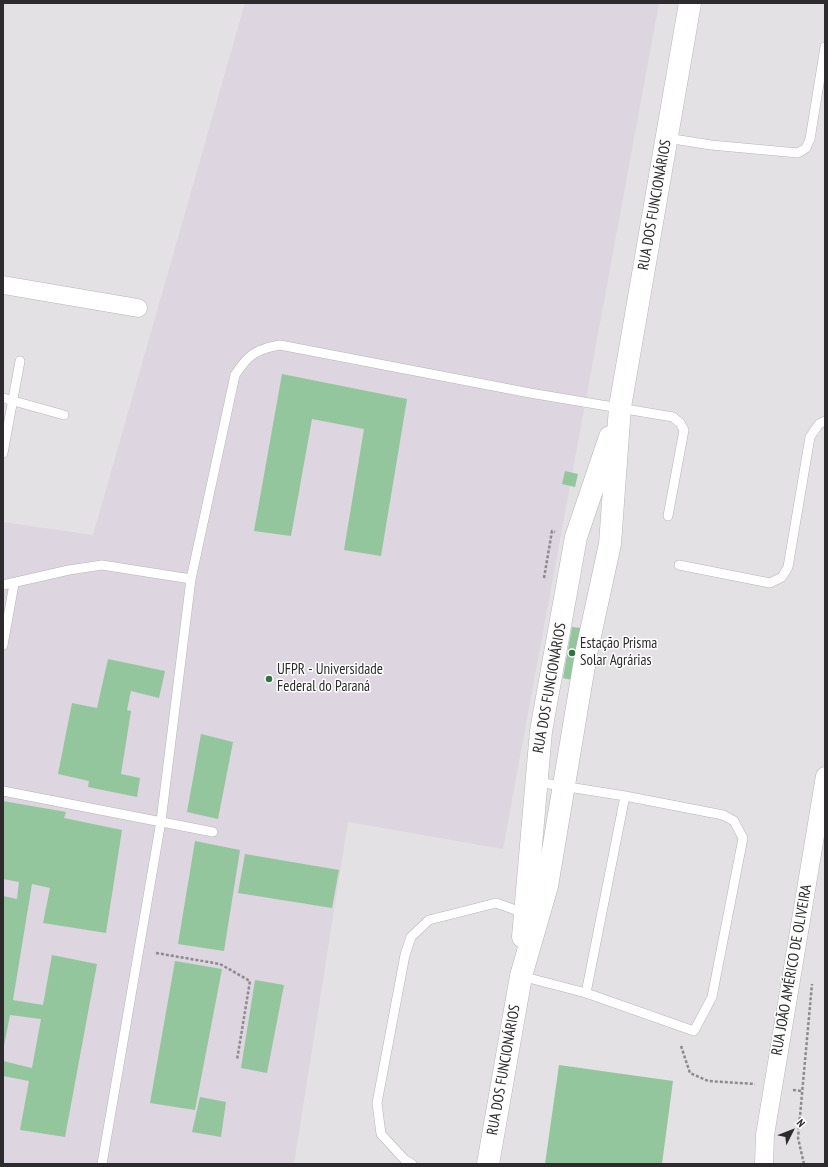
<!DOCTYPE html>
<html>
<head>
<meta charset="utf-8">
<style>
	body { margin:0 }
	#map { position:relative; width:828px; height:1167px; overflow:hidden; background:#e4e1e5; font-family:"PT Sans Narrow",sans-serif }
	canvas { display:block }
	.frame { position:absolute; inset:0; border:4px solid #2d2b2d; pointer-events:none }
	.north { position:absolute; left:772px; top:1111px; width:40px; height:40px; -webkit-text-stroke:3px #fff; paint-order:stroke; rotate:48deg; font-size:11px; font-weight:700; line-height:16px; text-align:center; color:#2d2b2d }
	.north::after { content:''; display:block; margin:auto; width:14px; height:18px; background:#2d2b2d; clip-path:polygon(50% 0,100% 100%,50% 72%,0 100%) }
</style>
</head>
<body>
<div id="map">
<canvas width="828" height="1167"></canvas>
<div class="frame"></div>
<div class="north">N</div>
</div>
<script>
const ctx = document.querySelector('canvas').getContext('2d');
ctx.lineJoin = 'round';
function fill(path, color) { ctx.fillStyle = color; ctx.fill(path, 'evenodd'); }
function stroke(path, color, width, dash) { ctx.strokeStyle = color; ctx.lineWidth = width; ctx.lineCap = dash ? 'butt' : 'round'; ctx.setLineDash(dash || []); ctx.stroke(path); }
function label(font, color, halo, rows, align = 'center') {
  ctx.font = font + ' "PT Sans Narrow",sans-serif'; ctx.lineWidth = 3; ctx.setLineDash([]); ctx.textBaseline = 'middle'; ctx.strokeStyle = halo; ctx.fillStyle = color; for (const [text, x, y, turn = 0] of rows) {
    ctx.save(); ctx.translate(x, y); ctx.rotate((+turn || 0) * Math.PI / 180); ctx.textAlign = isNaN(turn) ? turn : align; if (halo) ctx.strokeText(text, 0, 0); ctx.fillText(text, 0, 0); ctx.restore();
  }
}
const built = new Path2D(`
	M245,3H659L503,849L348,822L294,1164H3V522L93,535Z`);
const building = new Path2D(`
	M282,374L407,399L381,556L344,550L364,429L312,419L291,536L254,531Z
	M565,471L578,474L575,487L562,484Z
	M572,627L581,628L572,680L563,678Z
	M108,659L165,671L159,698L131,691L127,710L131,711L121,774L140,778L137,797L88,787L89,781L58,774L72,703L97,708Z
	M201,734L233,742L218,819L187,812Z
	M3,801L66,812L64,818L122,830L106,933L43,923L50,888L32,884L13,1000L43,1005L52,955L97,964L65,1137L20,1130L29,1081L3,1076V1061L32,1068L41,1019L10,1015L3,1051V896L17,899L19,882L3,879Z
	M195,841L240,850L224,951L178,944Z
	M245,854L339,870L332,908L238,893Z
	M175,961L222,969L195,1110L150,1103Z
	M255,980L284,985L267,1073L241,1068Z
	M559,1065L673,1081L662,1164H545Z
	M200,1097L226,1102L221,1137L192,1132Z`);
const path = new Path2D(`
	M544,578L552,531L555,532
	M156,953L220,964L250,981L237,1060
	M681,1046L690,1073L708,1081L755,1084
	M793,1090L802,1091
	M804,1164L798,1138L812,984`);
const service = new Path2D(`
	M667,138L711,145L798,153L806,148L810,139L825,47
	M3,398L64,415
	M3,453L20,361
	M679,565L770,583L782,577L788,567L810,437L819,424L825,421
	M3,585L69,570L102,565L191,579
	M3,645L14,584
	M3,791L213,832
	M521,976L586,993L694,1031L712,997L743,838L734,821L723,815L625,796L537,782
	M586,993L625,796
	M102,1164L161,821L191,579L235,375C248,355 256,349 280,345L530,393L673,417L680,423L684,430L668,516
	M412,1164L405,1160L381,1134L377,1103L405,955L411,937L429,920L496,903L524,913`);
const minor = new Path2D(`
	M3,285L138,308
	M764,1164L765,1135L825,776`);
const tertiary = new Path2D(`
	M523,937L541,731L576,537L610,437
	M488,1164L521,976L547,886L586,654L610,544L620,407L690,3`);
const markers = [
	[572,653,4,"#2d7643"],
	[269,679,4,"#2d7643"]
];
const streetNames = [
	["RUA DOS FUNCIONÁRIOS",655,205,-80],
	["RUA DOS FUNCIONÁRIOS",550,688,-80],
	["RUA JOÃO AMÉRICO DE OLIVEIRA",792,970,-80],
	["RUA DOS FUNCIONÁRIOS",504,1070,-80]
];
const poiNames = [
	["Estação Prisma",580,644],
	["Solar Agrárias",580,661],
	["UFPR - Universidade",277,670],
	["Federal do Paraná",277,687]
];
fill(built, '#ddd5df');
fill(building, '#93c69d');
stroke(service, '#b6b4b7', 10);
stroke(minor, '#b6b4b7', 19);
stroke(tertiary, '#b6b4b7', 23);
stroke(path, '#8d8a8d', 2.5, [3, 2]);
stroke(service, '#fff', 9);
stroke(minor, '#fff', 18);
stroke(tertiary, '#fff', 22);
for (const [x, y, r, color] of markers) { const dot = new Path2D(); dot.arc(x, y, r, 0, 2 * Math.PI); ctx.fillStyle = color; ctx.fill(dot); stroke(dot, '#fff', 1.5); }
label('15px', '#2d2b2d', '#fff', streetNames);
label('15px', '#2d2b2d', '#fff', poiNames, 'left');
</script>
</body>
</html>
